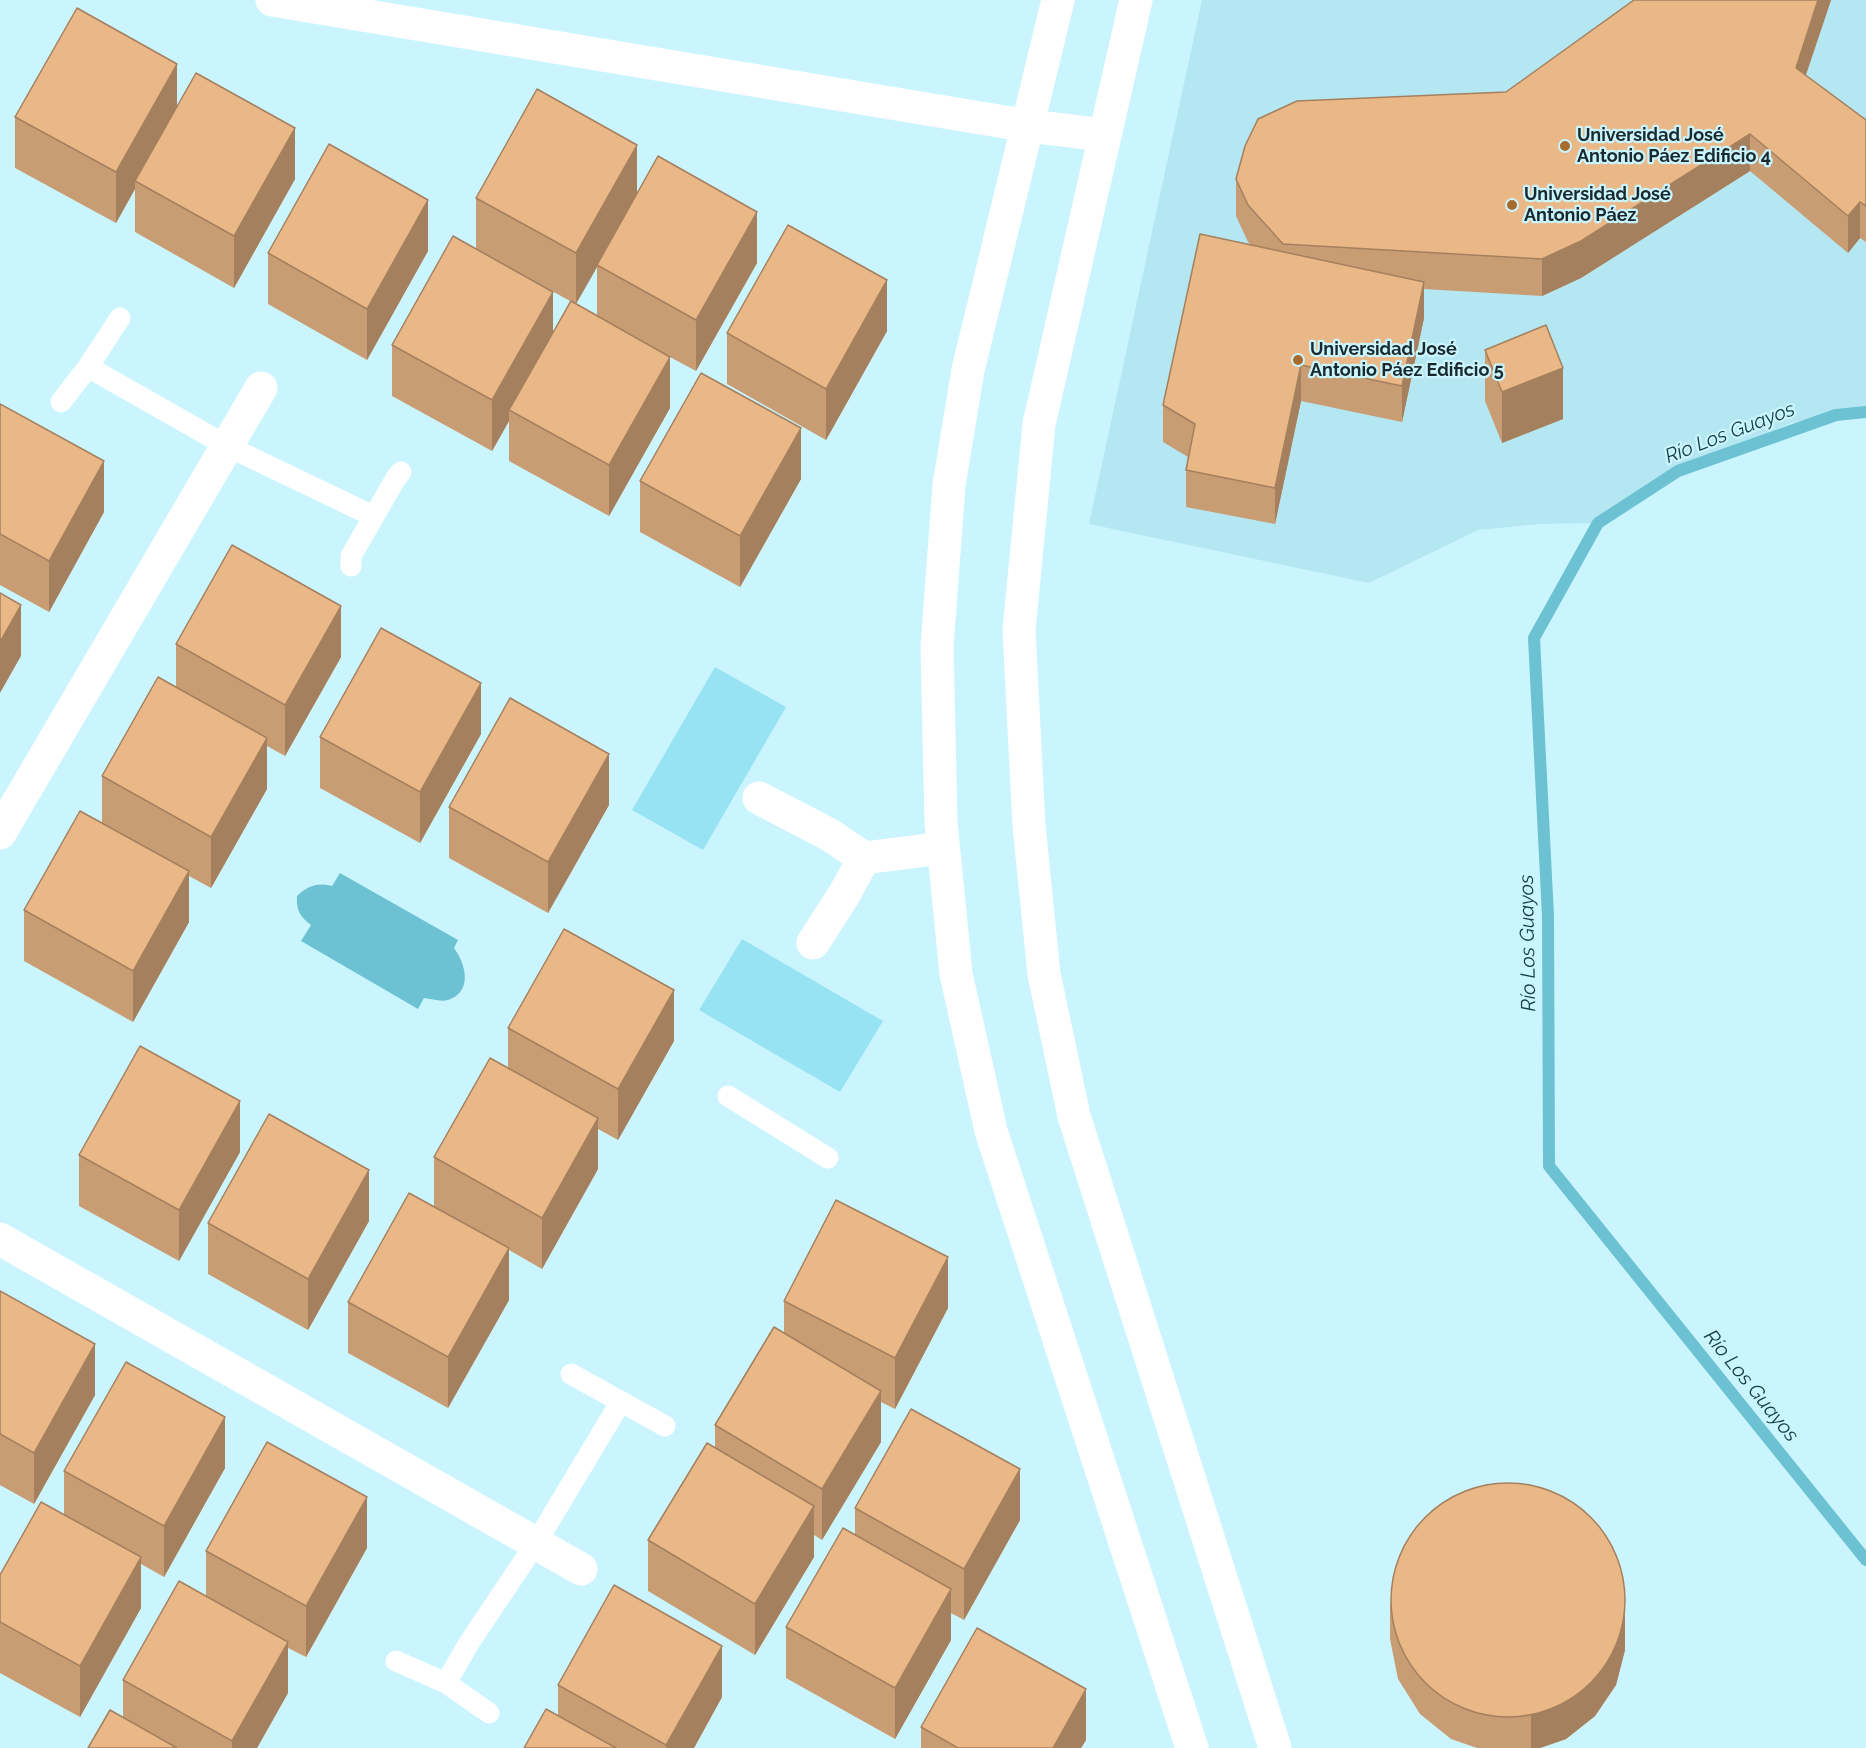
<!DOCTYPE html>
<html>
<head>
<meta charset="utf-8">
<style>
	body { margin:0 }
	canvas { display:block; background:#caf5fe }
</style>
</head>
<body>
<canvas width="1866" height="1748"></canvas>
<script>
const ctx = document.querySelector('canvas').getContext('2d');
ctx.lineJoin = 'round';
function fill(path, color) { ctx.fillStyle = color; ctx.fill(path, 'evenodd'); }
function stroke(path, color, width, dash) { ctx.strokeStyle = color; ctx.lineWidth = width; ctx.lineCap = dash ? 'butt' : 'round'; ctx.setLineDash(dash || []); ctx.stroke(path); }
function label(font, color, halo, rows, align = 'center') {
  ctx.font = font + ' Raleway,sans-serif'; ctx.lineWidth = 4.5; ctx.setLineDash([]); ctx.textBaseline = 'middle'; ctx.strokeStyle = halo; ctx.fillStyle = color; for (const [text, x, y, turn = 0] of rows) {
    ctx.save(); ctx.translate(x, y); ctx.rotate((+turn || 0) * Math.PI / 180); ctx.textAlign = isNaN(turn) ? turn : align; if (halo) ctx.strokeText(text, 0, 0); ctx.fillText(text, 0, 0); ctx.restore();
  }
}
const built = new Path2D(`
	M1202,0H1866V409L1791,423L1678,471L1598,523L1539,524L1478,530L1369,583L1089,524Z`);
const green = new Path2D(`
	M715,667L786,707L703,850L632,810Z
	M742,939L883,1021L840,1092L699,1010Z`);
const water = new Path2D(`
	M340,873L458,940L454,948C466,964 473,992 448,1000C440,1002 432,999 424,998L418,1009L301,941L311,925C300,917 296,910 297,896C307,886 318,882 332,886Z`);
const stream = new Path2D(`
	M1866,412L1836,415L1678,471L1598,523L1534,638L1548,916L1549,1166L1866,1560`);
const lane = new Path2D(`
	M88,367L227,446L373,516
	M61,402L88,367L120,318
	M351,566V556L396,478L401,472
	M728,1096L828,1158
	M571,1374L665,1426
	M396,1661L446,1683L489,1713
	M446,1683L469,1643L536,1543L620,1403`);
const street = new Path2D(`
	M272,0L1029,126L1104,135
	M1058,0L968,370L949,485L937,647L941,823L956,974L991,1131L1192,1748
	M1136,0L1039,424L1019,630L1029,826L1044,974L1074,1116L1275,1748
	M759,798L830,835L864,858L943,848
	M0,833L261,388
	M813,943L845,893L864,858
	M0,1239L581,1569`);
const wall = new Path2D(`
	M1634,0H1831L1806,75L1866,120V242L1860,238L1848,253L1750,171L1581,278L1542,296L1424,289V318L1402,422L1301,401L1275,524L1186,507V470L1188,457L1163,442V405L1251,245L1248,242L1236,216V179L1506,92Z
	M177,106L295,179L234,288L135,232V189L116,223L15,168V117Z
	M637,192L757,263L696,371L670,357V408L609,516L509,461V421L492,451L392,396V345L476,249V198ZM477,249L570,301L553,332ZM597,267V315L576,304Z
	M428,251L367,360L268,304V253Z
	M887,331L826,440L727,384V333Z
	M1485,350L1563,419L1502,443L1485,401Z
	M0,404L104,512L49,612L0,585Z
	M801,479L740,587L640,532V481Z
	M176,644L341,657L285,756L267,746V789L211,888L189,876V922L133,1022L24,961V910L102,823V776L176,687Z
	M481,734L420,843L320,788V737Z
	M609,805L548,913L449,858V807Z
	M508,1028L674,1041L618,1140L598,1129V1169L542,1269L509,1250V1300L448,1408L348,1353V1302L434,1207V1157L508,1068Z
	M240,1152L179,1261L79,1206V1155Z
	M369,1221L308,1330L208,1274V1223Z
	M0,1291L95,1395L34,1504L0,1485Z
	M784,1301L948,1308L895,1409L881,1402V1442L822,1540L814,1535V1557L755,1655L648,1591V1540L715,1447V1425L784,1333Z
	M225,1468L164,1577L141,1564V1608L80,1717L0,1673V1575L64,1515V1471Z
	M855,1508L1020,1520L964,1620L951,1613V1640L895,1739L786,1678V1627L855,1535Z
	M367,1548L306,1657L288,1648V1693L257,1748H88L123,1718V1680L206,1596V1551Z
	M1390,1603L1625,1650L1616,1685L1595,1716L1566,1739L1540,1748H1477L1451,1739L1420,1714L1398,1679L1390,1639Z
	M558,1685L722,1697L694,1748H524L558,1716Z
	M921,1727L1086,1740L1081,1748H921Z`);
const shadedWall = new Path2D(`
	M1818,0H1831L1796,104V68Z
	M177,64V115L135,181V189L116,223V172Z
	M295,128V179L234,288V236Z
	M1750,134V171L1581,278L1542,296V259Z
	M637,145V196L597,265V267L576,304V253Z
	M428,200V251L367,360V309Z
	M1860,202V238L1848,253V216Z
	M757,212V263L696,371V320Z
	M887,280V331L826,440V389Z
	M1424,282V318L1402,422V386Z
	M553,292V343L509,410V421L492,451V400Z
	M670,357V408L609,516V465Z
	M1301,365V401L1275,524V488Z
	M1563,368V419L1502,443V392Z
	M801,428V479L740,587V536Z
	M104,461V512L49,612V561Z
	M21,605V656L0,693V642Z
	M341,606V657L285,756V705Z
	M481,683V734L420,843V792Z
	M267,738V789L211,888V837Z
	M609,754V805L548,913V862Z
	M189,871V922L133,1022V971Z
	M674,990V1041L618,1140V1089Z
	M240,1101V1152L179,1261V1210Z
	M598,1118V1169L542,1269V1218Z
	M369,1170V1221L308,1330V1279Z
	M509,1248V1300L448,1408V1357Z
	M948,1257V1308L895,1409V1358Z
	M95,1344V1395L34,1504V1453Z
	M881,1391V1442L822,1540V1489Z
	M225,1417V1468L164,1577V1526Z
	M1020,1469V1520L964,1620V1569Z
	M367,1497V1548L306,1657V1606Z
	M814,1506V1557L755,1655V1604Z
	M141,1557V1608L80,1717V1666Z
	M951,1589V1640L895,1739V1688Z
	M1625,1613V1650L1616,1685L1595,1716L1566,1739L1540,1748H1531V1715Z
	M288,1642V1693L257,1748H232V1741Z
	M722,1646V1697L694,1748H666V1745Z
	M1086,1689V1740L1081,1748H1053Z`);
const building = new Path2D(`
	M1634,0H1818L1796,68L1866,120V206L1860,202L1848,216L1750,134L1581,241L1542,259L1283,244L1248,205L1236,179L1245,146L1258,119L1297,101L1506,92Z
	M77,8L177,64L116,172L15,117Z
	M196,73L295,128L234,236L135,181Z
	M537,89L637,145L576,253L476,198Z
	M329,144L428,200L367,309L268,253Z
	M658,156L757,212L696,320L597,265Z
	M788,225L887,280L826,389L727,333Z
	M1200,234L1424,282L1402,386L1301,365L1275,488L1186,470L1195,424L1163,405Z
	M453,236L553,292L492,400L392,345Z
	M571,301L670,357L609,465L509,410Z
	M1546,325L1563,368L1502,392L1485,350Z
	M701,373L801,428L740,536L640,481Z
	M0,404L104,461L49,561L0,534Z
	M232,545L341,606L285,705L176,644Z
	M0,593L21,605L0,642Z
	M381,628L481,683L420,792L320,737Z
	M158,677L267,738L211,837L102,776Z
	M510,698L609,754L548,862L449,807Z
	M80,811L189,871L133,971L24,910Z
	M564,929L674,990L618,1089L508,1028Z
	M140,1046L240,1101L179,1210L79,1155Z
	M490,1058L598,1118L542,1218L434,1157Z
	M269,1114L369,1170L308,1279L208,1223Z
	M409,1193L509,1248L448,1357L348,1302Z
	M836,1200L948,1257L895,1358L784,1301Z
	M0,1291L95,1344L34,1453L0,1434Z
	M774,1327L881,1391L822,1489L715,1425Z
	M126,1362L225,1417L164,1526L64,1471Z
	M911,1409L1020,1469L964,1569L855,1508Z
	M267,1442L367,1497L306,1606L206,1551Z
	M707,1443L814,1506L755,1604L648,1540Z
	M1391 1600a117 117 0 1 1 234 0a117 117 0 1 1-234 0Z
	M41,1502L141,1557L80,1666L0,1622V1575Z
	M843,1528L951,1589L895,1688L786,1627Z
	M179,1581L288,1642L232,1741L123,1680Z
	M614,1585L722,1646L666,1745L558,1685Z
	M977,1628L1086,1689L1053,1748H958L921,1727Z
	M546,1709L616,1748H524Z
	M110,1710L177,1748H88Z`);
const markers = [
	[1565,146,6,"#a76c2c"],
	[1512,205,6,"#a76c2c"],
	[1298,360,6,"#a76c2c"]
];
const poiNames = [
	["Universidad José",1577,136],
	["Antonio Páez Edificio 4",1577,157],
	["Universidad José",1524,195],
	["Antonio Páez",1524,216],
	["Universidad José",1310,350],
	["Antonio Páez Edificio 5",1310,371]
];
const waterNames = [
	["Río Los Guayos",1730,433,-21],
	["Río Los Guayos",1528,943,-91],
	["Río Los Guayos",1751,1386,51]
];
fill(built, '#b4e7f2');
fill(green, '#98e3f3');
fill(water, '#6cc2d3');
stroke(stream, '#6cc2d3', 12);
stroke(lane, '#fff', 21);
stroke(street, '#fff', 33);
fill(wall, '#c99d74');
fill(shadedWall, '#a4805e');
fill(building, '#eab787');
stroke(building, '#a4805e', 1.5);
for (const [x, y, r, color] of markers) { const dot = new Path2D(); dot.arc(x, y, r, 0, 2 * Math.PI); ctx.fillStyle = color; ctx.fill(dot); stroke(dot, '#caf5fe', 2); }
label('bold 18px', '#19292d', '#caf5fe', poiNames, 'left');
label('italic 20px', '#133c43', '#caf5fe', waterNames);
</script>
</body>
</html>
